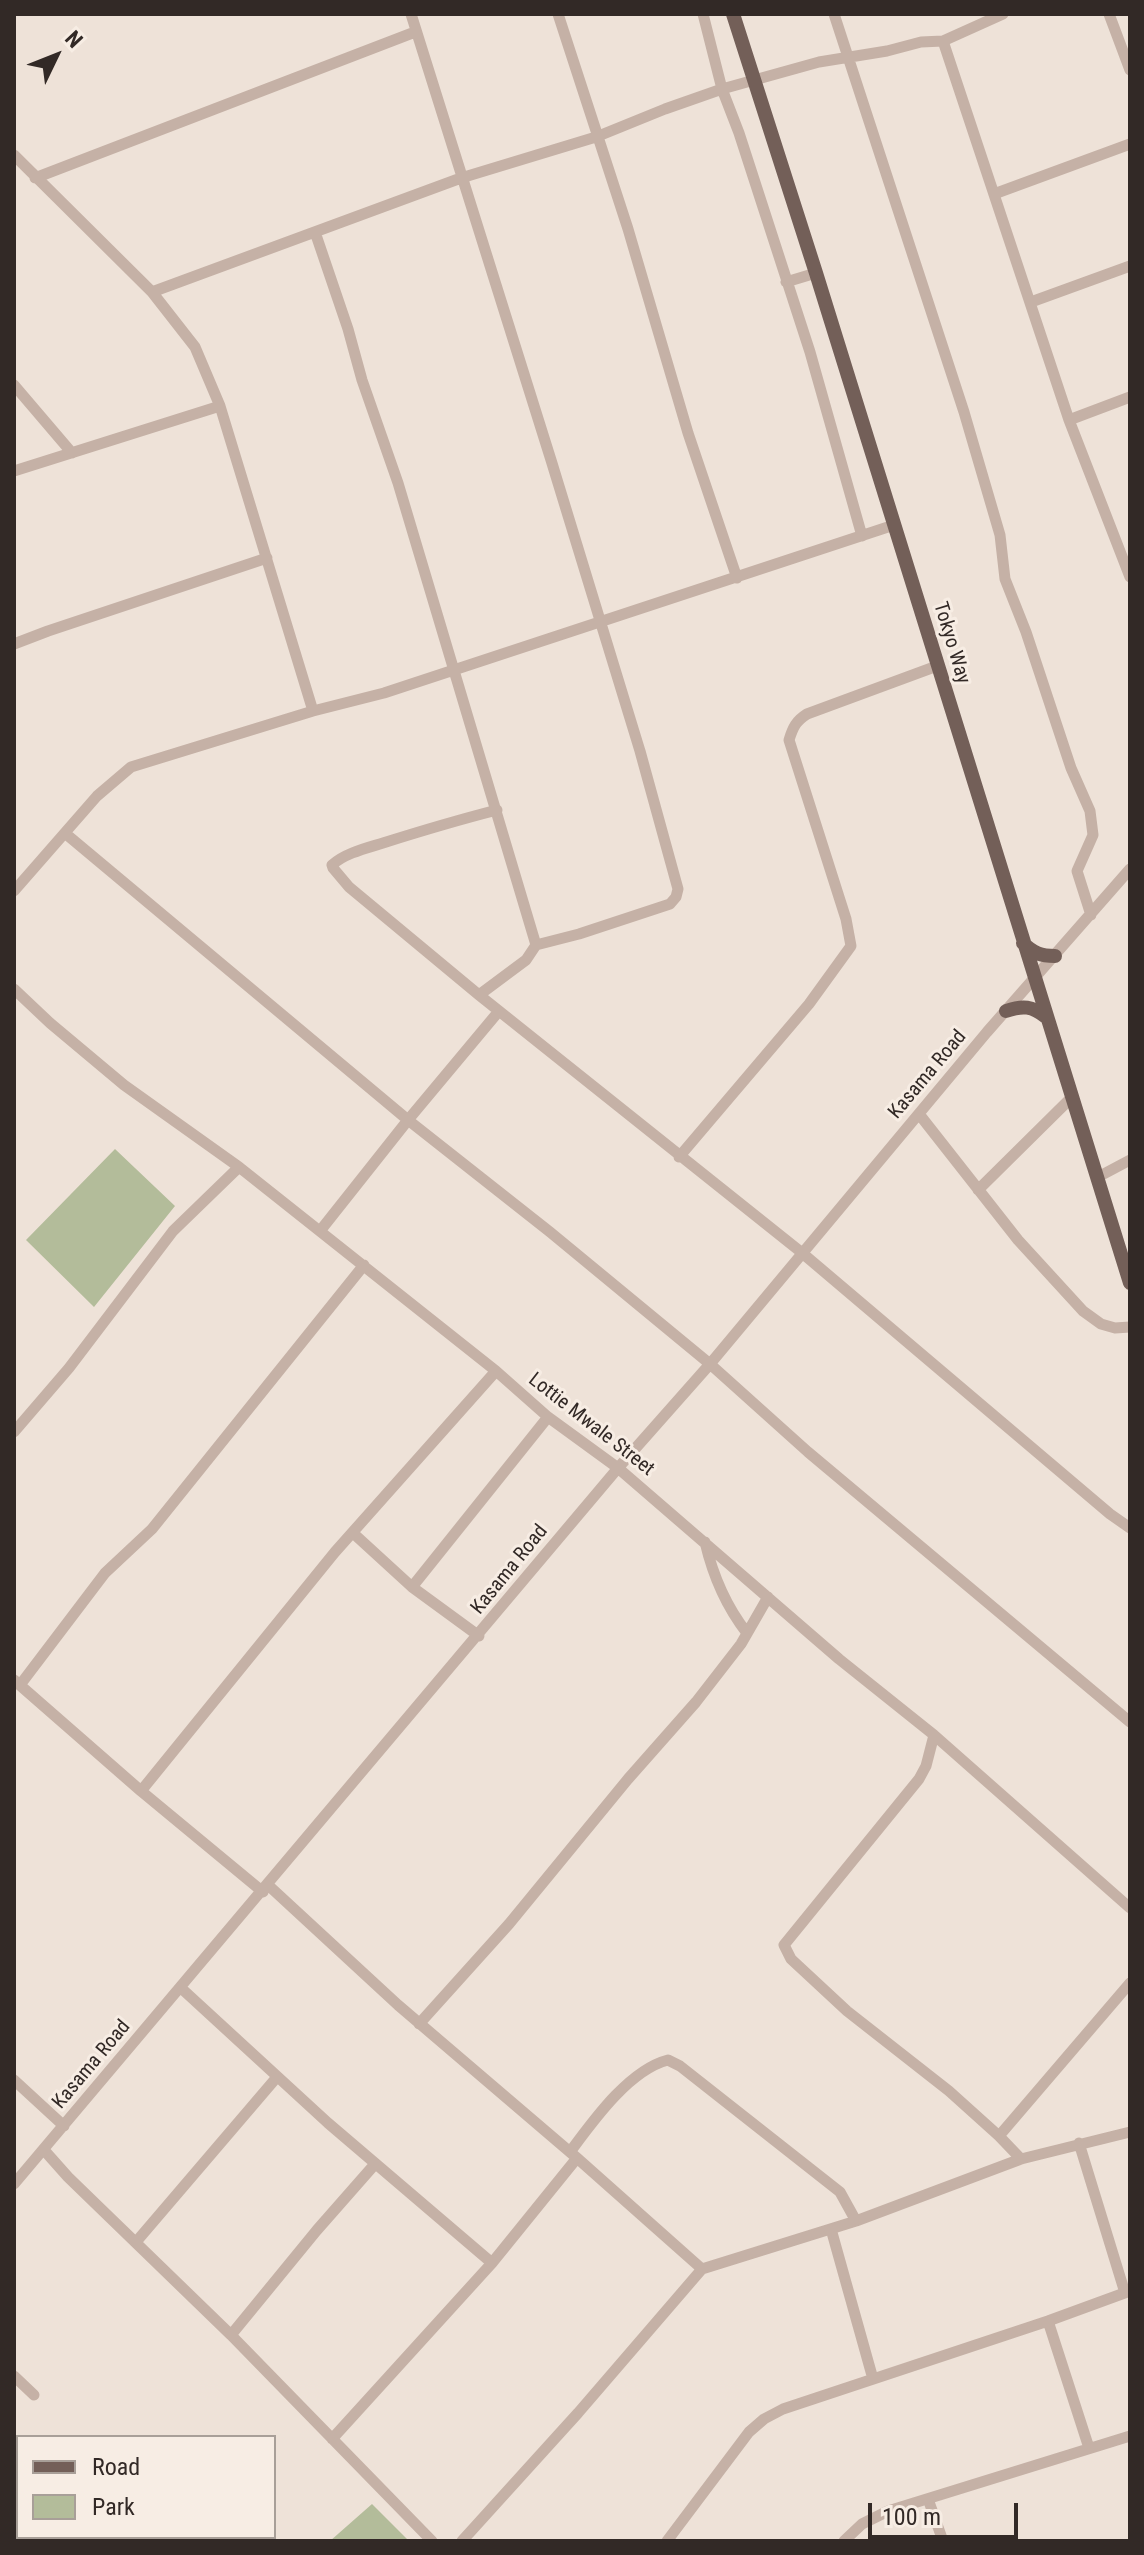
<!DOCTYPE html>
<html>
<head>
<meta charset="utf-8">
<style>
	body { margin:0 }
	#map { position:relative; width:1144px; height:2555px; overflow:hidden; background:#eee2d8; font-family:"Roboto Condensed",sans-serif }
	canvas { display:block }
	.frame { position:absolute; inset:0; border:16px solid #322926; pointer-events:none }
	.legend { position:absolute; left:16px; top:2435px; width:260px; height:104px; box-sizing:border-box; background:#f7ede4; border:2px solid #a89f98; margin:0; padding:10px 14px; list-style:none; font-size:24px; color:#322926 }
	.legend li { display:flex; align-items:center; gap:16px; height:40px }
	.legend b { width:40px; border:2px solid #a89f98 }
	.north { position:absolute; left:16px; top:16px; width:80px; height:80px; -webkit-text-stroke:6px #f7ede4; paint-order:stroke; rotate:47deg; font-size:22px; font-weight:700; line-height:32px; text-align:center; color:#322926 }
	.north::after { content:''; display:block; margin:auto; width:28px; height:36px; background:#322926; clip-path:polygon(50% 0,100% 100%,50% 72%,0 100%) }
	.scale { position:absolute; left:868px; top:2503px; width:150px; height:36px; box-sizing:border-box; border:4px solid #322926; border-top:0; padding-left:10px; font-size:24px; line-height:28px; white-space:nowrap; color:#322926; -webkit-text-stroke:6px #f7ede4; paint-order:stroke }
</style>
</head>
<body>
<div id="map">
<canvas width="1144" height="2555"></canvas>
<div class="frame"></div>
<ul class="legend">
<li><b style="height:10px;background:#735f58"></b>Road</li>
<li><b style="height:22px;background:#b3bc9a"></b>Park</li>
</ul>
<div class="north">N</div>
<div class="scale">100 m</div>
</div>
<script>
const ctx = document.querySelector('canvas').getContext('2d');
ctx.lineJoin = 'round';
function fill(path, color) { ctx.fillStyle = color; ctx.fill(path, 'evenodd'); }
function stroke(path, color, width, dash) { ctx.strokeStyle = color; ctx.lineWidth = width; ctx.lineCap = dash ? 'butt' : 'round'; ctx.setLineDash(dash || []); ctx.stroke(path); }
function label(font, color, halo, rows, align = 'center') {
  ctx.font = font + ' "Roboto Condensed",sans-serif'; ctx.lineWidth = 6; ctx.setLineDash([]); ctx.textBaseline = 'middle'; ctx.strokeStyle = halo; ctx.fillStyle = color; for (const [text, x, y, turn = 0] of rows) {
    ctx.save(); ctx.translate(x, y); ctx.rotate((+turn || 0) * Math.PI / 180); ctx.textAlign = isNaN(turn) ? turn : align; if (halo) ctx.strokeText(text, 0, 0); ctx.fillText(text, 0, 0); ctx.restore();
  }
}
const green = new Path2D(`
	M115,1149L175,1206L94,1307L26,1240Z
	M372,2504L409,2541H330Z`);
const minor = new Path2D(`
	M411,14L551,460L640,751L678,889L676,897L670,904L579,934L536,945L526,960L479,995
	M558,14L628,229L688,433L737,578
	M703,14L722,89L739,133L810,352L862,536
	M834,14L964,412L1000,535L1005,579L1026,632L1071,768L1090,811L1093,835L1077,871L1091,915
	M1109,14L1130,70
	M943,41L1069,420L1130,577
	M14,155L152,292L195,347L220,406L313,711
	M35,178L415,32
	M994,194L1130,144
	M315,232L348,329L362,380L398,483L536,945
	M786,282L816,273
	M152,292L461,178L596,137L665,109L722,89L819,62L887,51L921,42L943,41L1003,14
	M1031,302L1130,266
	M14,385L72,453
	M1069,420L1130,397
	M14,471L220,406
	M14,644L48,631L267,558
	M497,810C458,820 421,831 383,843C367,848 345,853 332,865L333,868L349,887L479,995L801,1252L1110,1514L1130,1528
	M66,834L408,1120L550,1232L710,1364L808,1452L1130,1722
	M14,891L97,796L131,767L313,711L384,693L894,525
	M14,989L50,1023L124,1085L239,1167L496,1371L548,1417L618,1468L839,1659L934,1735L1130,1908
	M919,1114L1018,1240L1083,1311L1101,1324L1115,1328L1130,1327
	M679,1157L809,1004L851,946L846,919L789,740C793,727 796,721 807,714L937,666
	M1098,1177L1130,1160
	M978,1190L1071,1098
	M320,1231L408,1120L499,1011
	M14,1432L69,1368L173,1231L239,1167
	M353,1533L412,1587L479,1636
	M705,1542C713,1576 725,1605 747,1633
	M412,1587L548,1417
	M14,1680L141,1791L263,1892
	M20,1685L105,1573L152,1529L364,1265
	M934,1735L926,1766L919,1779L784,1945L791,1959L847,2011L949,2091L999,2136
	M141,1791L335,1552L496,1371
	M268,1885L398,2005L577,2158L702,2269
	M181,1988L328,2123L492,2263
	M419,2024L509,1924L628,1779L696,1702L741,1644L768,1597
	M14,2080L64,2126
	M1079,2143L1125,2293
	M44,2150L68,2177L231,2335L432,2541
	M570,2152C593,2121 629,2070 668,2060L680,2066L840,2192L856,2221
	M1021,2159L999,2136L1130,1983
	M14,2184L618,1468L710,1364L987,1032L1130,869
	M831,2229L873,2379
	M136,2242L277,2077
	M1048,2321L1089,2448
	M231,2335L317,2230L375,2164
	M14,2376L34,2395
	M332,2439L492,2263L577,2158
	M928,2499L943,2541
	M462,2541L578,2413L702,2269L856,2221L1021,2159L1130,2132
	M667,2541L749,2432L764,2419L783,2409L1048,2321L1130,2291
	M844,2541L862,2524L888,2511L1130,2436`);
const major = new Path2D(`
	M733,14L816,273L1130,1283
	M1023,943C1033,953 1041,956 1055,956
	M1006,1011C1023,1005 1032,1006 1046,1017`);
const streetNames = [
	["Tokyo Way",951,643,73],
	["Kasama Road",928,1075,-50],
	["Lottie Mwale Street",591,1425,38],
	["Kasama Road",510,1570,-51],
	["Kasama Road",92,2065,-50]
];
fill(green, '#b3bc9a');
stroke(minor, '#c5b1a6', 11);
stroke(major, '#735f58', 14);
label('20px', '#322926', '#f7ede4', streetNames);
</script>
</body>
</html>
